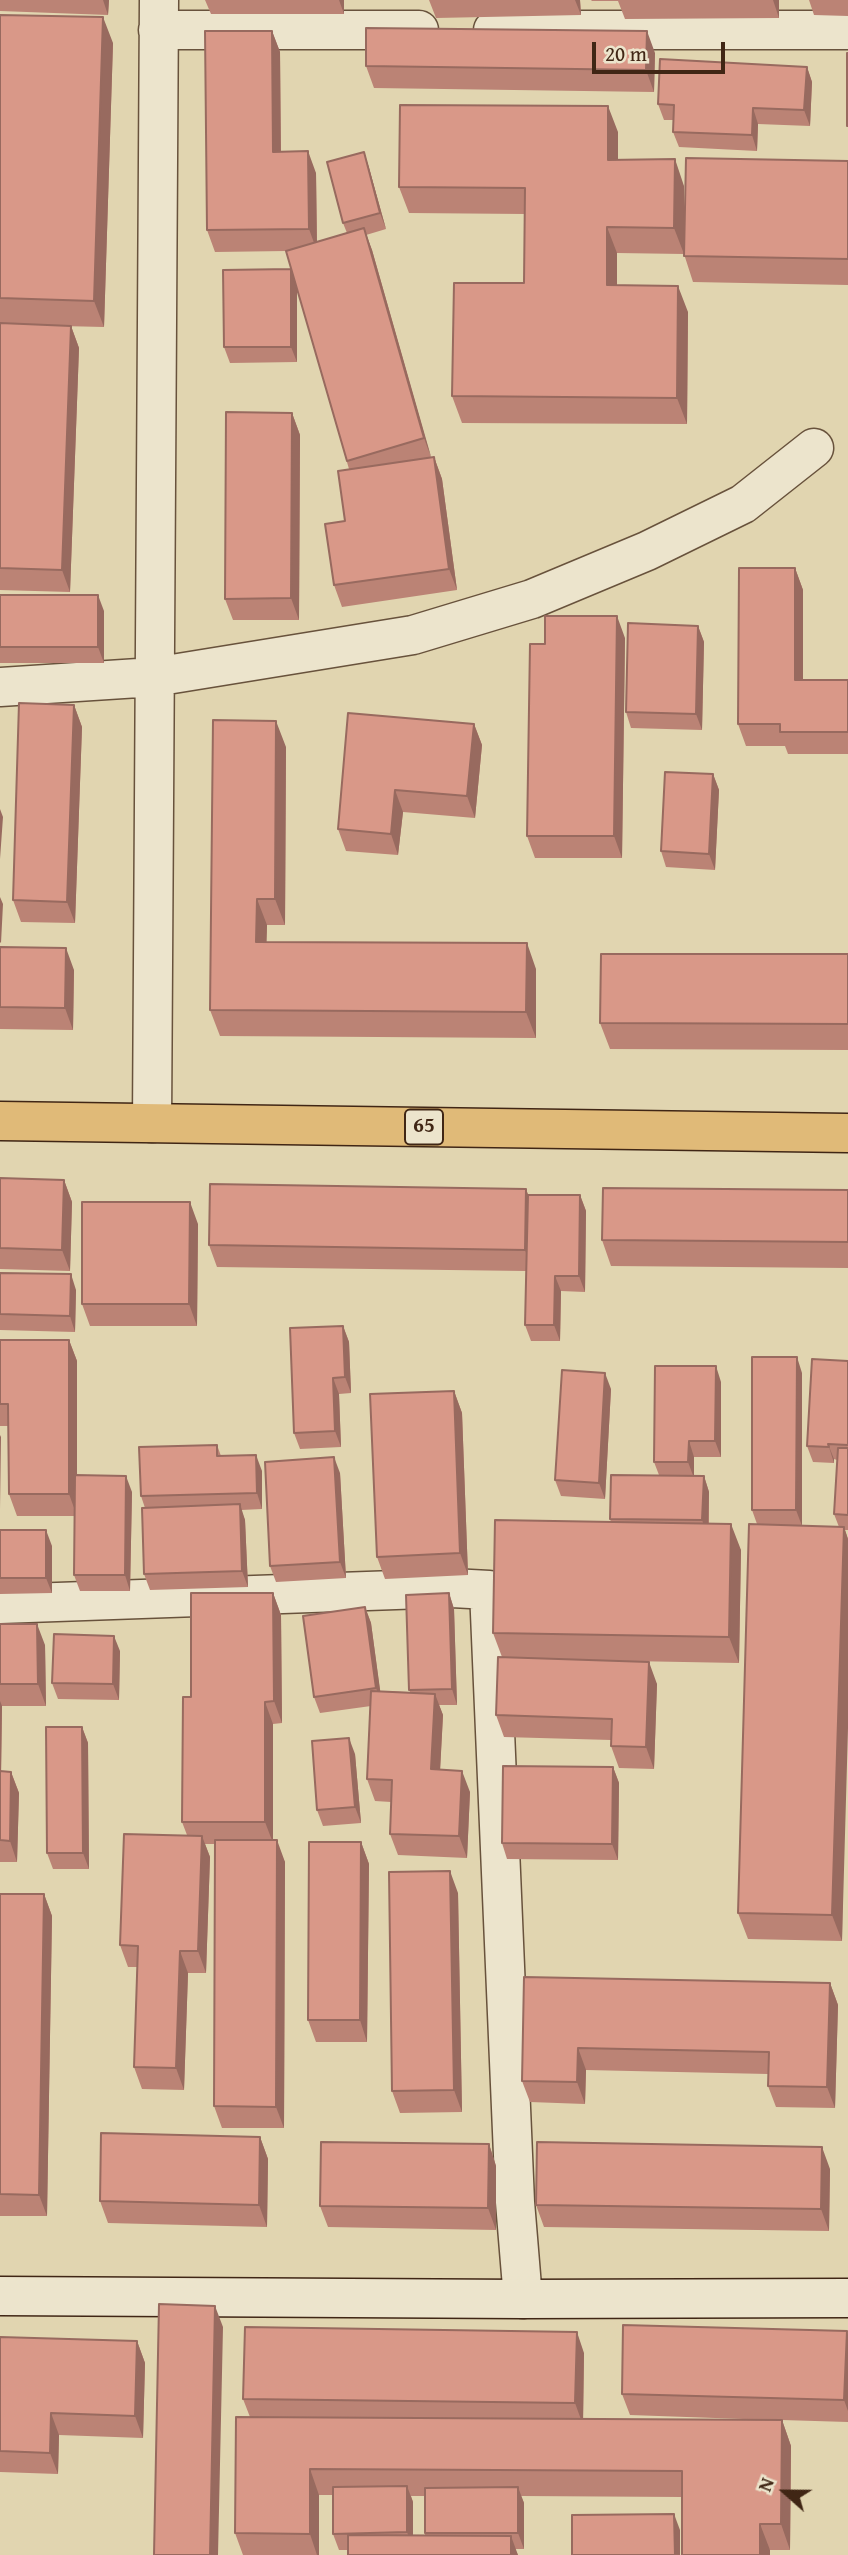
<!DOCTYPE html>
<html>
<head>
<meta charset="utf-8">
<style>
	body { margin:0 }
	#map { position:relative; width:848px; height:2555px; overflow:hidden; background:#e1d5b0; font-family:"Gentium Book Plus",serif }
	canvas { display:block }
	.north { position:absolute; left:750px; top:2457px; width:70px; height:70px; -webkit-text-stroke:5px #ece4cc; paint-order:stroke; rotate:291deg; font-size:19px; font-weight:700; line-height:28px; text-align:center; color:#402615 }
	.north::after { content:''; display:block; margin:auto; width:24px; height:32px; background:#402615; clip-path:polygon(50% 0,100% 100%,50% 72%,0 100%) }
	.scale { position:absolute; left:592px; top:42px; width:133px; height:32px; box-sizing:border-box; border:4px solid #402615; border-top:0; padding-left:9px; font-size:21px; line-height:24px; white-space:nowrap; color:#402615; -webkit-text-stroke:5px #ece4cc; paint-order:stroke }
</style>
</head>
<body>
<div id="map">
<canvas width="848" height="2555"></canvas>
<div class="north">N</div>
<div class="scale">20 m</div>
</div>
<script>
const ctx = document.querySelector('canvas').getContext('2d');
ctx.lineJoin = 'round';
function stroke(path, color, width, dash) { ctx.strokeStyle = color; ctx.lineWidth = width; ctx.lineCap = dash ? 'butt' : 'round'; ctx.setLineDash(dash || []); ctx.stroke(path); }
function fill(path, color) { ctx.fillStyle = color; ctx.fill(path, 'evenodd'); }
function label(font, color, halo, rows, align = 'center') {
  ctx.font = font + ' "Gentium Book Plus",serif'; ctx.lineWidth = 5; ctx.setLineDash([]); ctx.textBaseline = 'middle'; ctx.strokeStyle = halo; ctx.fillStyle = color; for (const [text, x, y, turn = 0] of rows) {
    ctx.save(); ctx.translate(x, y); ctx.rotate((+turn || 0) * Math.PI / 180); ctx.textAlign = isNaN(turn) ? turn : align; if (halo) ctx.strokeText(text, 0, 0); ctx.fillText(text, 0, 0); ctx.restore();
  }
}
const street = new Path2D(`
	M158,30H419
	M493,30H848
	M0,687L154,677L413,635L532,599L647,551L743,504L814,448
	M152,1123L159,0
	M0,1604L452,1588L489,1590L515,2202L523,2299`);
const secondary = new Path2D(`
	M0,2296L523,2299L848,2298`);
const primary = new Path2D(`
	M0,1121L848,1133`);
const wall = new Path2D(`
	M0,0H109L108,15L0,11Z
	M205,0H344V14H211Z
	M429,0H580L581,15L436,18Z
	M591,0H779V18L625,19L618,1H592Z
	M809,0H848V16L814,15Z
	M0,15L113,43L104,327L62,326H71L79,348L70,592L0,590Z
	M272,31L280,52L281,152L316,173L317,242L347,233L343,223L364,152L369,168L386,229L366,235L372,250L431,458L434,457L442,479L457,590L342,607L334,585L345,521L349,469L297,289V362L230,363L224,347L291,269L286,251L215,252L207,230Z
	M655,53L654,92L374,88L366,66Z
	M807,67L812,82L810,126L758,124L757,151L679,147L673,132V120H664L658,104Z
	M618,132V160L684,186V234L848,161V285L693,282L684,254L617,253V285L688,312L687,424L462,423L452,396L524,283L525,214L409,213L399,187Z
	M292,413L300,435L299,620H233L225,599Z
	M795,568L803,590V680H848V754H788L785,746H746L738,724Z
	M0,595L104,611V663H0Z
	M698,626L704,642L702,730L631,728L626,712Z
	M625,638L622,858H535L527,836L545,644Z
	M74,705L82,727L75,923L21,922L13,900Z
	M474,724L482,745L475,818L403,812L398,855L346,851L338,829Z
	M286,747L285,925H267L266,942L536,969V1038L220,1036L210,1010Z
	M713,774L719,790L715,870L666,867L661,851Z
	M0,947L74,970L73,1030L0,1029Z
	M848,954V1050L610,1049L600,1023Z
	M0,1178L64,1180L72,1202L70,1271L0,1269Z
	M526,1189L528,1195H580L586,1211L585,1292L561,1291L560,1341H531L525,1325L526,1271L217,1267L209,1245Z
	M848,1190V1268L611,1266L602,1240Z
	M198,1224L197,1326H90L82,1304Z
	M0,1273L76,1290L75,1332L0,1330Z
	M343,1326L349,1342L351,1393L339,1394L341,1447L300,1449L294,1433Z
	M0,1340H69L77,1361V1475L132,1492L130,1591H80L74,1575L75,1516H17L9,1494V1426H0Z
	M848,1361V1530H845L848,1539L842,1941L748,1939L738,1913L757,1524L752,1510L802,1373V1526L839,1527L834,1514L837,1460L834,1459V1463L813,1462L807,1446Z
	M721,1382V1457H694V1476H704L709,1492V1524L741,1550L739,1663L629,1661L657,1684L654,1769L619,1768L611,1746V1740L504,1737L496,1715L502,1657L493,1633L611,1522L610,1519L659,1475L654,1462Z
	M611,1389L605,1499L561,1496L555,1480Z
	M454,1391L462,1413L468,1575L385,1579L377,1557Z
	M217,1445L221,1456L262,1471V1509L241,1510L245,1520L248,1587L150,1590L144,1574L145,1508L141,1496Z
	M340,1473L346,1578L276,1582L270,1566Z
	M0,1530L52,1546V1593L0,1594Z
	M273,1593L281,1615L282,1723L273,1724V1840L285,1862L284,2128H222L214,2106L215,1844H205L210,1857L206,1973H188L184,2090L142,2089L134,2067L137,1967H128L120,1945L187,1835L182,1822L191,1697Z
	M449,1593L454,1609L457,1705H439L443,1715L440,1769L470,1792L467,1858L398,1855L390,1834L391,1802L375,1801L367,1779L371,1706L320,1713L314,1697L365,1607L371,1623L380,1691L410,1692L409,1690Z
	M0,1624L45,1645L46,1706H2L1,1771L11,1772L19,1793L17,1862H0Z
	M120,1651L119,1700L58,1699L52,1683Z
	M82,1727L88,1743L89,1869H53L47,1853Z
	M355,1754L361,1823L323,1826L317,1810Z
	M613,1767L619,1783L618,1860L507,1859L502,1843Z
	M361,1842L369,1864L367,2042H316L308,2020Z
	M458,1893L462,2112L400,2113L392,2091Z
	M0,1894H44L52,1916L47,2216H0Z
	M524,1977L830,1983L838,2005L835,2108L776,2107L768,2086V2074L586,2070L585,2104L530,2102L522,2081Z
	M260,2137L268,2159L267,2227L108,2223L100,2201Z
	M489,2144L496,2166V2230L328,2227L320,2206Z
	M830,2169L829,2231L544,2227L536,2205Z
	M848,2335V2422L782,2420L791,2446L790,2550H770L682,2497L521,2496L524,2503V2549H515L518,2555H348V2550H339L333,2534V2495H319V2555H243L235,2533L250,2417L243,2399L584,2353L583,2419L772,2420L630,2415L622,2394ZM411,2496H425V2536L413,2535V2502Z
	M0,2337L137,2341L145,2363L143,2438L59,2435L58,2474L0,2472Z`);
const shadedWall = new Path2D(`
	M103,0H109L108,15Z
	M339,0H344V14Z
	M575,0H580L581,15Z
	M773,0H779V18Z
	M103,17L113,43L104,327L94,301Z
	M272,31L280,52L281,174L273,152Z
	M647,31L655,53L654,92L646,70Z
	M807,67L812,82L810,126L804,110Z
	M608,106L618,132V186L608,160Z
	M753,108L758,124L757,151L752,135Z
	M308,151L316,173L317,251L309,229Z
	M364,152L369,168L386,229L380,213Z
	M675,159L684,186V254L674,228Z
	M607,227L617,253V311L607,285Z
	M364,228L372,250L432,460L424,438Z
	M291,269L297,285V362L291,347Z
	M678,286L688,312L687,424L677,398Z
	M71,326L79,348L70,592L62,570Z
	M292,413L300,435L299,620L291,598Z
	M434,457L442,479L457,590L449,569Z
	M795,568L803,590V702L795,680Z
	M98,595L104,611V663L98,647Z
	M617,616L625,638L622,858L614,836Z
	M698,626L704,642L702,730L696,714Z
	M74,705L82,727L75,923L67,902Z
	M276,721L286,747L285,925L275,899Z
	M474,724L482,745L475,818L467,796Z
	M713,774L719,790L715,870L709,854Z
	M395,790L403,812L398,855L391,834Z
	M0,809L3,817L0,859Z
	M0,897L3,904L1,943L0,942Z
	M257,899L267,925L266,968L256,942Z
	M527,943L536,969V1038L526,1012Z
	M66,948L74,970L73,1030L65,1008Z
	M64,1180L72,1202L70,1271L62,1250Z
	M526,1189L534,1211L533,1271L525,1250Z
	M580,1195L586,1211L585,1292L579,1276Z
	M190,1202L198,1224L197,1326L189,1304Z
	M71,1274L76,1290L75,1332L70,1316Z
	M555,1276L561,1291L560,1341L554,1325Z
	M343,1326L349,1342L351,1393L345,1377Z
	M69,1340L77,1361V1516L69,1494Z
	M797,1357L802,1373V1526L796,1510Z
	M716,1366L721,1382V1457L715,1441Z
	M605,1373L611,1389L605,1499L599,1483Z
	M333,1378L339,1394L341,1447L335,1431Z
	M454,1391L462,1413L468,1575L460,1553Z
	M0,1435L1,1437L0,1509Z
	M689,1441L694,1457V1478L688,1462Z
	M828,1444L834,1459V1463L829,1447Z
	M256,1455L262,1471V1509L257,1493Z
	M334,1457L340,1473L346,1578L340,1562Z
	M126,1476L132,1492L130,1591L125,1575Z
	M704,1476L709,1492L708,1536L702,1520Z
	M240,1504L245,1520L248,1587L242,1571Z
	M731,1524L741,1550L739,1663L729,1637Z
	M844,1527L848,1539V1728L842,1941L832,1915Z
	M46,1530L52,1546V1593L46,1578Z
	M273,1593L281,1615L282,1723L274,1701Z
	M449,1593L454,1609L457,1705L452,1689Z
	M365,1607L371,1623L382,1704L376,1688Z
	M37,1624L45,1645L46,1706L38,1684Z
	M114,1636L120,1651L119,1700L113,1684Z
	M649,1662L657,1684L654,1769L646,1747Z
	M435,1694L443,1715L439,1791L431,1769Z
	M0,1701L2,1706L1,1778L0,1775Z
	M265,1702L273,1724V1843L265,1822Z
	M82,1727L88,1743L89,1869L83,1853Z
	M349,1738L355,1754L361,1823L355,1807Z
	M613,1767L619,1783L618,1860L612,1844Z
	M462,1771L470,1792L467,1858L459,1836Z
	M11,1772L19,1793L17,1862L10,1841Z
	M202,1836L210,1857L206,1973L198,1951Z
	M277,1840L285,1862L284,2128L276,2107Z
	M361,1842L369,1864L367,2042L360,2020Z
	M450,1871L458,1893L462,2112L454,2090Z
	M44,1894L52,1916L47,2216L39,2195Z
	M180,1951L188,1973L184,2090L176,2068Z
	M830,1983L838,2005L835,2108L827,2087Z
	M578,2048L586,2070L585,2104L577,2082Z
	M260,2137L268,2159L267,2227L259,2205Z
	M489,2144L496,2166V2230L488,2208Z
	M822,2147L830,2169L829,2231L821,2209Z
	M215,2306L223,2327L218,2555H210Z
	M847,2331L848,2335V2411L844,2400Z
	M577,2332L584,2353L583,2425L575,2403Z
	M137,2341L145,2363L143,2438L135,2416Z
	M51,2413L59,2435L58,2474L50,2453Z
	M782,2420L791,2446L790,2550L781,2524Z
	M310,2469L319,2495V2555H317L310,2534Z
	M407,2486L413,2502V2548L407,2532Z
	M518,2487L524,2503V2549L518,2533Z
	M674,2514L680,2530V2555H675Z
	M760,2524L770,2550V2555H760Z
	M511,2536L518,2555H511Z`);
const building = new Path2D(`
	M0,15L103,17L94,301L0,298Z
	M366,28L647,31L646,70L366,66Z
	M205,31H272L273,152L308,151L309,229L207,230Z
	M847,53H848V126H847Z
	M660,59L807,67L804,110L753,108L752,135L673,132L674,105L658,104Z
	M400,105L608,106V160L675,159L674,228L607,227V285L678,286L677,398L452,396L454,283H524L525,188L399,187Z
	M364,152L380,213L343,223L327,162Z
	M686,158L848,161V259L684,256Z
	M364,228L424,438L347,461L286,251Z
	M291,269V347H224L223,270Z
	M0,323L71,326L62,570L0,568Z
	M226,412L292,413L291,598L225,599Z
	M434,457L449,569L334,585L325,524L345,521L338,471Z
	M739,568H795V680H848V732H780V724H738Z
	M0,595H98V647H0Z
	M545,616H617L614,836H527L530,644H545Z
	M628,623L698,626L696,714L626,712Z
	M19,703L74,705L67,902L13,900Z
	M348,713L474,724L467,796L395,790L391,834L338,829Z
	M213,720L276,721L275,899H257L256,942L527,943L526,1012L210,1010Z
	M665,772L713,774L709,854L661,851Z
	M0,947L66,948L65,1008L0,1007Z
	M601,954H848V1024L600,1023Z
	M0,1178L64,1180L62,1250L0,1248Z
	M210,1184L526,1189L525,1250L209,1245Z
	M603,1188L848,1190V1242L602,1240Z
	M528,1195H580L579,1276H555L554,1325H525Z
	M82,1202H190L189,1304H82Z
	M0,1273L71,1274L70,1316L0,1314Z
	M343,1326L345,1377L333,1378L335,1431L294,1433L290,1328Z
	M0,1340H69V1494H9L8,1404H0Z
	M752,1357H797L796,1510H752Z
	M812,1359L848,1361V1445L828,1444L829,1447L807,1446Z
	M655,1366H716L715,1441H689L688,1462H654Z
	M562,1370L605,1373L599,1483L555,1480Z
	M454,1391L460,1553L377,1557L370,1394Z
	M217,1445V1456L256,1455L257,1493L141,1496L139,1447Z
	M838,1448H848V1515L834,1514Z
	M334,1457L340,1562L270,1566L265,1462Z
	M75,1475L126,1476L125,1575H74Z
	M611,1475L704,1476L702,1520L610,1519Z
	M240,1504L242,1571L144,1574L142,1508Z
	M495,1520L731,1524L729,1637L493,1633Z
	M749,1524L844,1527L832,1915L738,1913Z
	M0,1530H46V1578H0Z
	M191,1593H273L274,1701L265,1702V1822H182L183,1697H191Z
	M449,1593L452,1689L409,1690L406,1595Z
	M365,1607L376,1688L314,1697L303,1616Z
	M0,1624H37L38,1684H0Z
	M54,1634L114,1636L113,1684L52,1683Z
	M498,1657L649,1662L646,1747L611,1746L612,1719L496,1715Z
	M371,1691L435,1694L431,1769L462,1771L459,1836L390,1834L392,1780L367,1779Z
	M46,1727H82L83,1853H47Z
	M349,1738L355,1807L317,1810L312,1741Z
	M503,1766L613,1767L612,1844L502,1843Z
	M0,1771L11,1772L10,1841L0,1840Z
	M124,1834L202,1836L198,1951H180L176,2068L134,2067L138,1946L120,1945Z
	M215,1840H277L276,2107L214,2106Z
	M309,1842H361L360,2020H308Z
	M450,1871L454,2090L392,2091L389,1872Z
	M0,1894H44L39,2195L0,2194Z
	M524,1977L830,1983L827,2087L768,2086L769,2052L578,2048L577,2082L522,2081Z
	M101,2133L260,2137L259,2205L100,2201Z
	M321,2142L489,2144L488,2208L320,2206Z
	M537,2142L822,2147L821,2209L536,2205Z
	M159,2304L215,2306L210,2555H154Z
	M623,2325L847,2331L844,2400L622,2394Z
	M245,2327L577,2332L575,2403L243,2399Z
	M0,2337L137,2341L135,2416L51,2413L50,2453L0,2451Z
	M236,2417L782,2420L781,2524H760V2555H682V2471L310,2469V2534L235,2533Z
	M407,2486V2532L333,2534V2487Z
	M518,2487V2533H425V2488Z
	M674,2514L675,2555H572V2515Z
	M348,2535L511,2536V2555H348Z`);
const shields = [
	[424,1127,38]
];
const shieldNames = [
	["65",424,1127]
];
stroke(street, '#68523c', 41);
stroke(secondary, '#402615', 41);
stroke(primary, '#402615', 41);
stroke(street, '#ece4cc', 38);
stroke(secondary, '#ece4cc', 38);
stroke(primary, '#e0ba78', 38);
fill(wall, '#bb8375');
fill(shadedWall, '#986a5f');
fill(building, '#d99888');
stroke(building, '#986a5f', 2);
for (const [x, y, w] of shields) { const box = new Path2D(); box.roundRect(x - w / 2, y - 17.5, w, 35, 5); ctx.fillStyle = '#ece4cc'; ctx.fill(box); stroke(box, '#402615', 2); }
label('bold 21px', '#402615', null, shieldNames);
</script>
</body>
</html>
